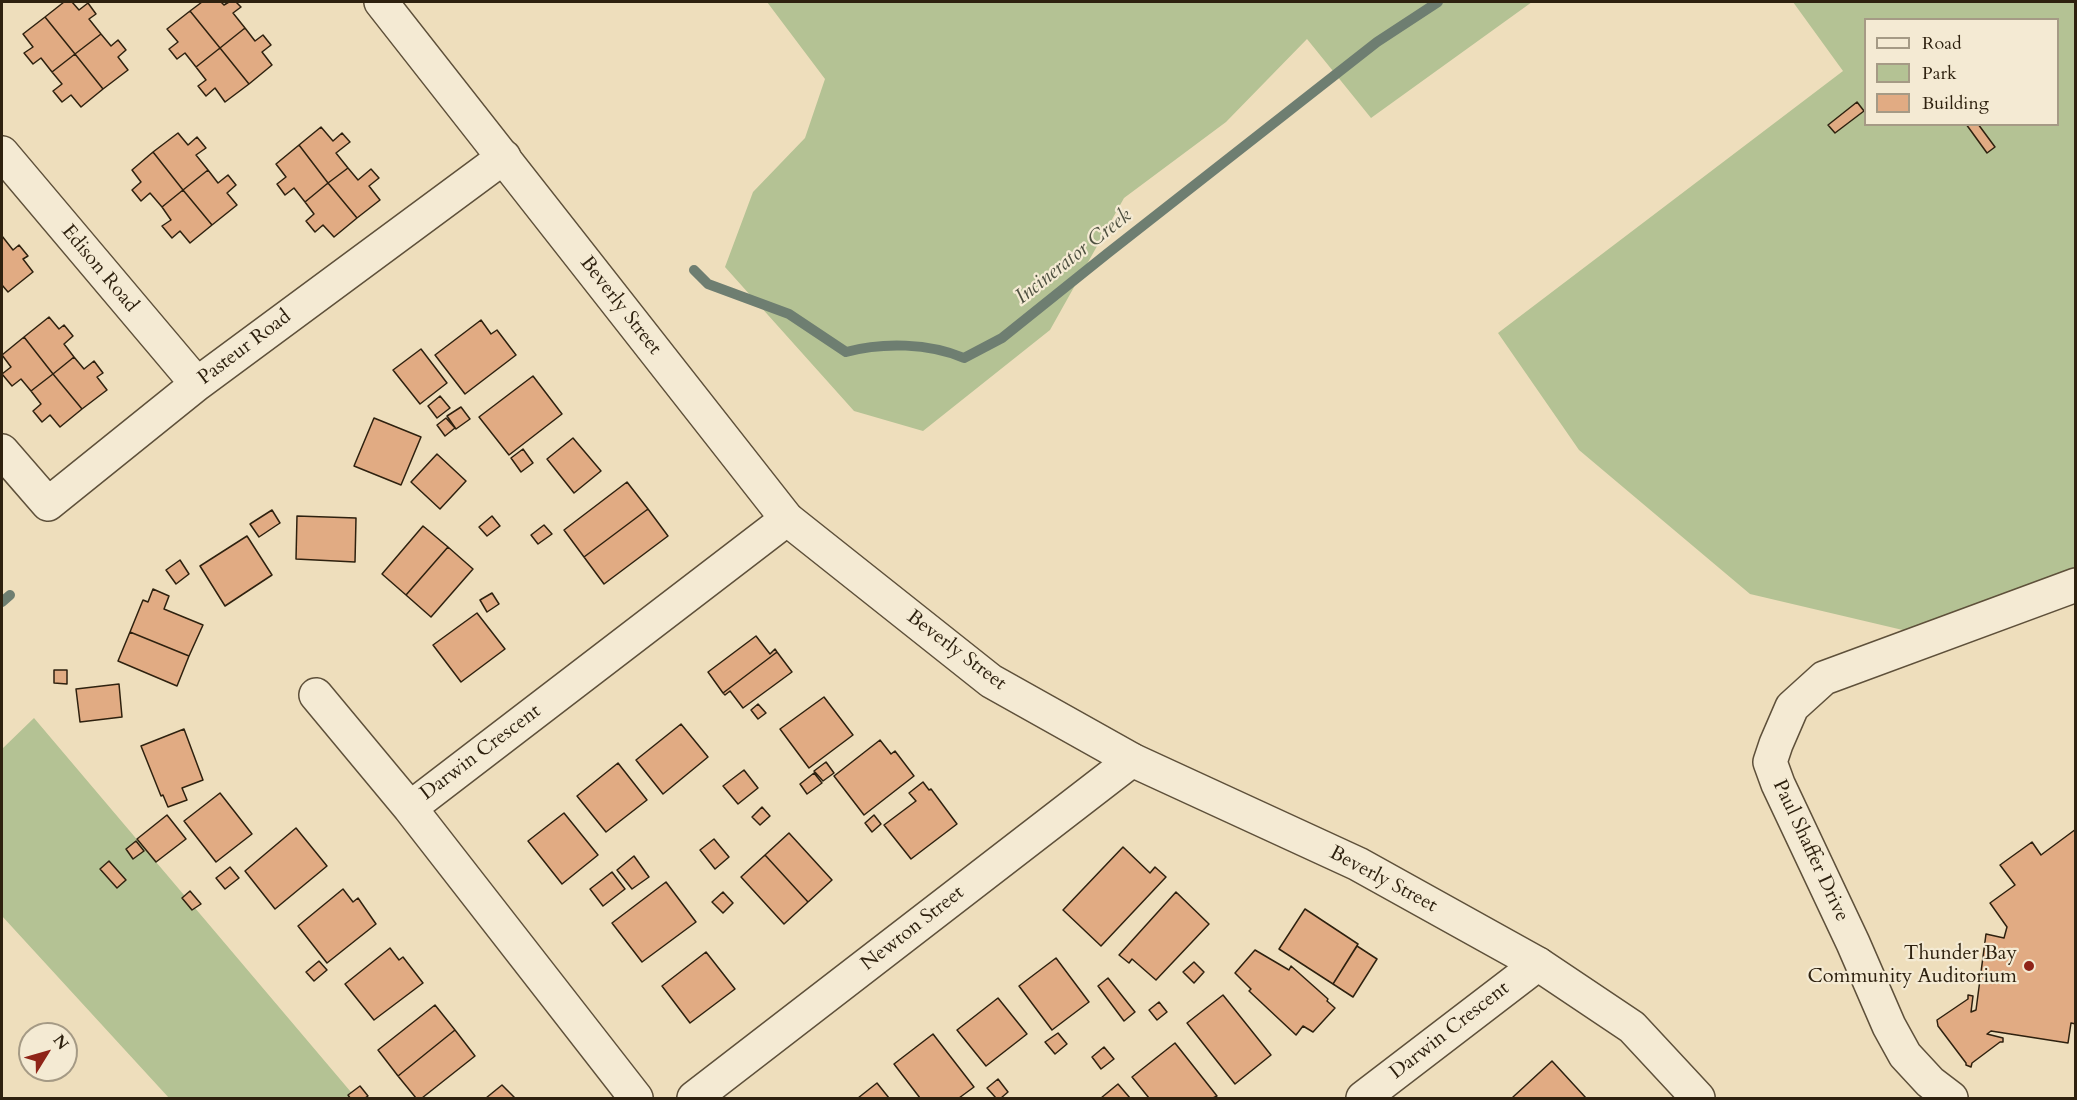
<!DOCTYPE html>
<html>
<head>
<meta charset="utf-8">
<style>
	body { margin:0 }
	#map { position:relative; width:2077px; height:1100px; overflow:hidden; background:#eedebc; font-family:Cardo,serif }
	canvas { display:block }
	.frame { position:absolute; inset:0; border:3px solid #2e210f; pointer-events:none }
	.legend { position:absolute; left:1864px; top:18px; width:195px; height:108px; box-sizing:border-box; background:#f4ead3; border:2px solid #a59a85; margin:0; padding:8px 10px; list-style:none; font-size:18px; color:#2e210f }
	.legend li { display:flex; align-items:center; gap:12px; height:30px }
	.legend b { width:30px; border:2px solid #a59a85 }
	.north { position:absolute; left:18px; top:1022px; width:60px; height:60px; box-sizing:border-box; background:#f4ead3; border:2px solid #a59a85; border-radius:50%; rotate:53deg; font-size:16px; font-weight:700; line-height:24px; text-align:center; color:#2e210f }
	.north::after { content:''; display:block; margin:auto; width:21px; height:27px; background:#8f2418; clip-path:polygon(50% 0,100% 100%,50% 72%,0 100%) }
</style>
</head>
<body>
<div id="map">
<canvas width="2077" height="1100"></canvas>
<div class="frame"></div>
<ul class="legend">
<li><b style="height:8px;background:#f4ead3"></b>Road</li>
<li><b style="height:16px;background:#b4c294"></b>Park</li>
<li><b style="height:16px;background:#e1ab83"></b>Building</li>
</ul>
<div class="north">N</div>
</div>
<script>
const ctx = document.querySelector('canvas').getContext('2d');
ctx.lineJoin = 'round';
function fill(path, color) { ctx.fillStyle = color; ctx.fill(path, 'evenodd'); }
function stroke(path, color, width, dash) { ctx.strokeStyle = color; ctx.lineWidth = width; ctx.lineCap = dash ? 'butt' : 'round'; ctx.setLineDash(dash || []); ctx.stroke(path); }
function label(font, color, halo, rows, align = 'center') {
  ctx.font = font + ' Cardo,serif'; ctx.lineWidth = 4.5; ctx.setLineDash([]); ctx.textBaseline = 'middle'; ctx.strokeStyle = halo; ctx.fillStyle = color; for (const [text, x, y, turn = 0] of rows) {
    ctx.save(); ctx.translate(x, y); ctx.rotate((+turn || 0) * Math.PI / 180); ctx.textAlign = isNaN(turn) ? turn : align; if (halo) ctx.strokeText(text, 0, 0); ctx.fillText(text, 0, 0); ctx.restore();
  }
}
const green = new Path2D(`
	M767,2H1532L1371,118L1307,39L1226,122L1124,198L1050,330L923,431L854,411L725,267L753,192L805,138L825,79Z
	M1793,2H2075V568L1907,631L1750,594L1579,450L1498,333L1843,71ZM1866,20H2058V124H1866Z
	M34,718L356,1098H169L2,916V749Z`);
const stream = new Path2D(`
	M694,270L708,284L789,314L846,352C883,342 929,343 964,358L1002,338L1108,253L1377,42L1438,2
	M2,602L10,595`);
const building = new Path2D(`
	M64,2H72L79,10L88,3L96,14L89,19L101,34L75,54L45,17Z
	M202,2H221L224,5L229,2H236L241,7L233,13L245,28L220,48L190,11Z
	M190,11L220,48L196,67L185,53L177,59L169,49L178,42L167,29Z
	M45,17L75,54L52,72L41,58L33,64L24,53L33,47L23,34Z
	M245,28L255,41L263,35L271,45L262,52L272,65L249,84L220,48Z
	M101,34L111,46L118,40L126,50L118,57L128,70L103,89L75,54Z
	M220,48L249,84L225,102L215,88L206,96L198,86L206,80L196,67Z
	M75,54L103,89L81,107L71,95L62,102L53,91L62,84L52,72Z
	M1857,102L1864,111L1835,133L1828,125Z
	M1966,124H1978L1995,147L1987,153Z
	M321,127L333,141L342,133L350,142L336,153L348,168L328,183L299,145Z
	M178,133L188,145L197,137L206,148L196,155L208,170L183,190L153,152Z
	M299,145L328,183L305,202L294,188L285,195L277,184L286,177L276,164Z
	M153,152L183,190L162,207L150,193L141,201L132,190L141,182L132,170Z
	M348,168L358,180L371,169L379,178L369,186L380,200L357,218L328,183Z
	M208,170L218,183L228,175L236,185L227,193L237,205L212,225L183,190Z
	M328,183L357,218L334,237L323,225L315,232L306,221L314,214L305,202Z
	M183,190L212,225L190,243L180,231L172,238L162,226L171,220L162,207Z
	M2,236L13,250L19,245L28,256L23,259L33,272L8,292L2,285Z
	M49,317L59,329L64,325L73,336L64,344L74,357L53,374L24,337Z
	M481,320L491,334L497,330L516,355L465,394L435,355Z
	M24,337L53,374L31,391L21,379L12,386L2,374L11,367L2,355Z
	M421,349L447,383L420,404L393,370Z
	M74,357L84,369L94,361L103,373L97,377L107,390L82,409L53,374Z
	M53,374L82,409L60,427L50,415L42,422L33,411L41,404L31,391Z
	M533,376L562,414L509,455L479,417Z
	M440,396L450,408L437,418L428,406Z
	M461,407L470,419L456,429L447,416Z
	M374,418L421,437L401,485L354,466Z
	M446,418L455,428L445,436L437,425Z
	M573,438L601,471L574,493L547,459Z
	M523,449L533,463L521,472L511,458Z
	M437,454L466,481L440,509L411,482Z
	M627,482L648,509L584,557L564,530Z
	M648,509L668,536L604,584L584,557Z
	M272,510L280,523L259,537L250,524Z
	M297,516L356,518L355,562L296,559Z
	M492,516L500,526L487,536L479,527Z
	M544,525L552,534L538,544L531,535Z
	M423,526L448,547L406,595L382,574Z
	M247,536L272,575L225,606L200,566Z
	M448,547L473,569L431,617L406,595Z
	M180,560L189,574L176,584L166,570Z
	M153,589L169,596L164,609L203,625L189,656L130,632L143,600L148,602Z
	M492,593L499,604L487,612L480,600Z
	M477,613L505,649L461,682L433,645Z
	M130,632L189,656L177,686L118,661Z
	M756,636L770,654L775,649L777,652L723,693L708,672Z
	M777,652L792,672L743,708L730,691L725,695L723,693Z
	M54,670H67V684L54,683Z
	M119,684L122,717L80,722L76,689Z
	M824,697L853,735L809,768L780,729Z
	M758,704L766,713L758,719L751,710Z
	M681,724L708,757L663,794L636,760Z
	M184,729L203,780L182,788L187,800L168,807L163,795L161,796L141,746Z
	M880,740L891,754L895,751L914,776L864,815L834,776Z
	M826,762L834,773L823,781L814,771Z
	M618,763L647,800L606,832L577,796Z
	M744,770L758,788L738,804L723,786Z
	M814,773L822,783L807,794L800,784Z
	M923,782L929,790L931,789L957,824L911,859L884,825L916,801L909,793Z
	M220,793L252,834L216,862L184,821Z
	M762,807L770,816L760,825L752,817Z
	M564,813L598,855L562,884L528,841Z
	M167,815L186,839L156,862L137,839Z
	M874,815L881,824L872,832L865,823Z
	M296,828L327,866L275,909L245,871Z
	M2076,829V1024L2071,1023L2068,1043L1991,1031L1987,1034L2003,1038V1042H2000L1972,1063L1971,1067L1966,1065V1063L1938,1026L1937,1020L1968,999V995L1973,996L1971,1012L1976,1010L1986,934L2004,938L2007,927L1990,903L2015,885L2000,865L2032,842L2041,855Z
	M789,833L832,880L808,902L765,855Z
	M714,839L729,857L715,869L700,850Z
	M136,841L144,851L133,859L126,849Z
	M1123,847L1150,873L1155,867L1166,877L1101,946L1063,910Z
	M765,855L808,902L784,924L741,877Z
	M634,856L649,877L632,889L617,870Z
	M109,861L126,880L117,888L100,869Z
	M230,867L239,878L225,889L216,878Z
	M612,872L625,889L603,906L590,889Z
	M666,882L696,922L642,962L612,923Z
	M343,889L353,902L358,898L376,924L327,963L298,926Z
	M190,891L201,904L192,910L182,898Z
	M723,892L733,903L723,913L712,902Z
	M1176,892L1209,924L1156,980L1132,959L1129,963L1119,955Z
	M1305,909L1358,944L1333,984L1279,949Z
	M1357,946L1377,959L1353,997L1333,984Z
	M390,948L399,960L403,957L423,983L374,1020L345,984Z
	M1255,950L1289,970L1291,966L1328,999L1327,1001L1335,1008L1313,1032L1303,1026L1296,1035L1249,991L1251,989L1235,973Z
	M706,952L735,989L690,1023L662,986Z
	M1056,958L1089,1002L1052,1030L1019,986Z
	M319,961L327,970L314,981L306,972Z
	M1194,962L1204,972L1194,983L1183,972Z
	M1108,978L1135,1012L1124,1021L1098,986Z
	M1223,995L1271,1055L1235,1084L1187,1023Z
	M998,998L1027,1034L986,1066L957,1030Z
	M1159,1002L1167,1012L1157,1020L1149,1010Z
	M435,1005L455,1030L398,1076L378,1050Z
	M455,1030L475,1056L422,1098H416L398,1076Z
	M1058,1033L1067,1044L1055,1054L1045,1042Z
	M933,1034L974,1087L959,1098H920L894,1064Z
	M1175,1043L1217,1096L1213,1098H1149L1132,1077Z
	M1104,1047L1114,1059L1101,1069L1092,1057Z
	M1552,1061L1586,1098H1514L1513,1097Z
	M998,1079L1008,1092L1001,1098H996L987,1088Z
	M877,1083L889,1098H858Z
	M1118,1084L1130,1098H1101Z
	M502,1085L515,1098H486Z
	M360,1086L368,1096L365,1098H350L348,1095Z`);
const minor = new Path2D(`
	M2,153L197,384
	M2,451L48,504L197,384L504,157
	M316,695L410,808
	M636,1098L410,808L787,519
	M694,1098L1132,760
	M1363,1098L1538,964
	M1951,1098L1930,1082L1905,1055L1889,1026L1853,943L1778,784L1770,762L1776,744L1792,707L1824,678L2076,585`);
const tertiary = new Path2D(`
	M381,2L787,519L991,681L1132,760L1358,864L1538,964L1632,1027L1698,1098`);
const markers = [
	[2029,966,6,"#8f2418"]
];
const streetNames = [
	["Edison Road",99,269,50],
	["Beverly Street",620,306,52],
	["Pasteur Road",245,348,-37],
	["Beverly Street",956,651,37],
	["Darwin Crescent",481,753,-37],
	["Paul Shaffer Drive",1810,851,65],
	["Beverly Street",1383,880,28],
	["Newton Street",913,929,-38],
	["Darwin Crescent",1450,1031,-38]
];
const poiNames = [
	["Thunder Bay",2017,954],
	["Community Auditorium",2017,977]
];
const waterNames = [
	["Incinerator Creek",1074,257,-38]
];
fill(green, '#b4c294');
stroke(stream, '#6e7e71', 10);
fill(building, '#e1ab83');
stroke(building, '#2e210f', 1.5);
stroke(minor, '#5e503a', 36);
stroke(tertiary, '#5e503a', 36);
stroke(minor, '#f4ead3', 33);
stroke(tertiary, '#f4ead3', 33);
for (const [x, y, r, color] of markers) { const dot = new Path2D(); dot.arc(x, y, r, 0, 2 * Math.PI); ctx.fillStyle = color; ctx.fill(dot); stroke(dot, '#f4ead3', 2); }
label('20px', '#2e210f', '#f4ead3', streetNames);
label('20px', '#2e210f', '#f4ead3', poiNames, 'right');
label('italic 21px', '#4e5040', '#f4ead3', waterNames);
</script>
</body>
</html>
